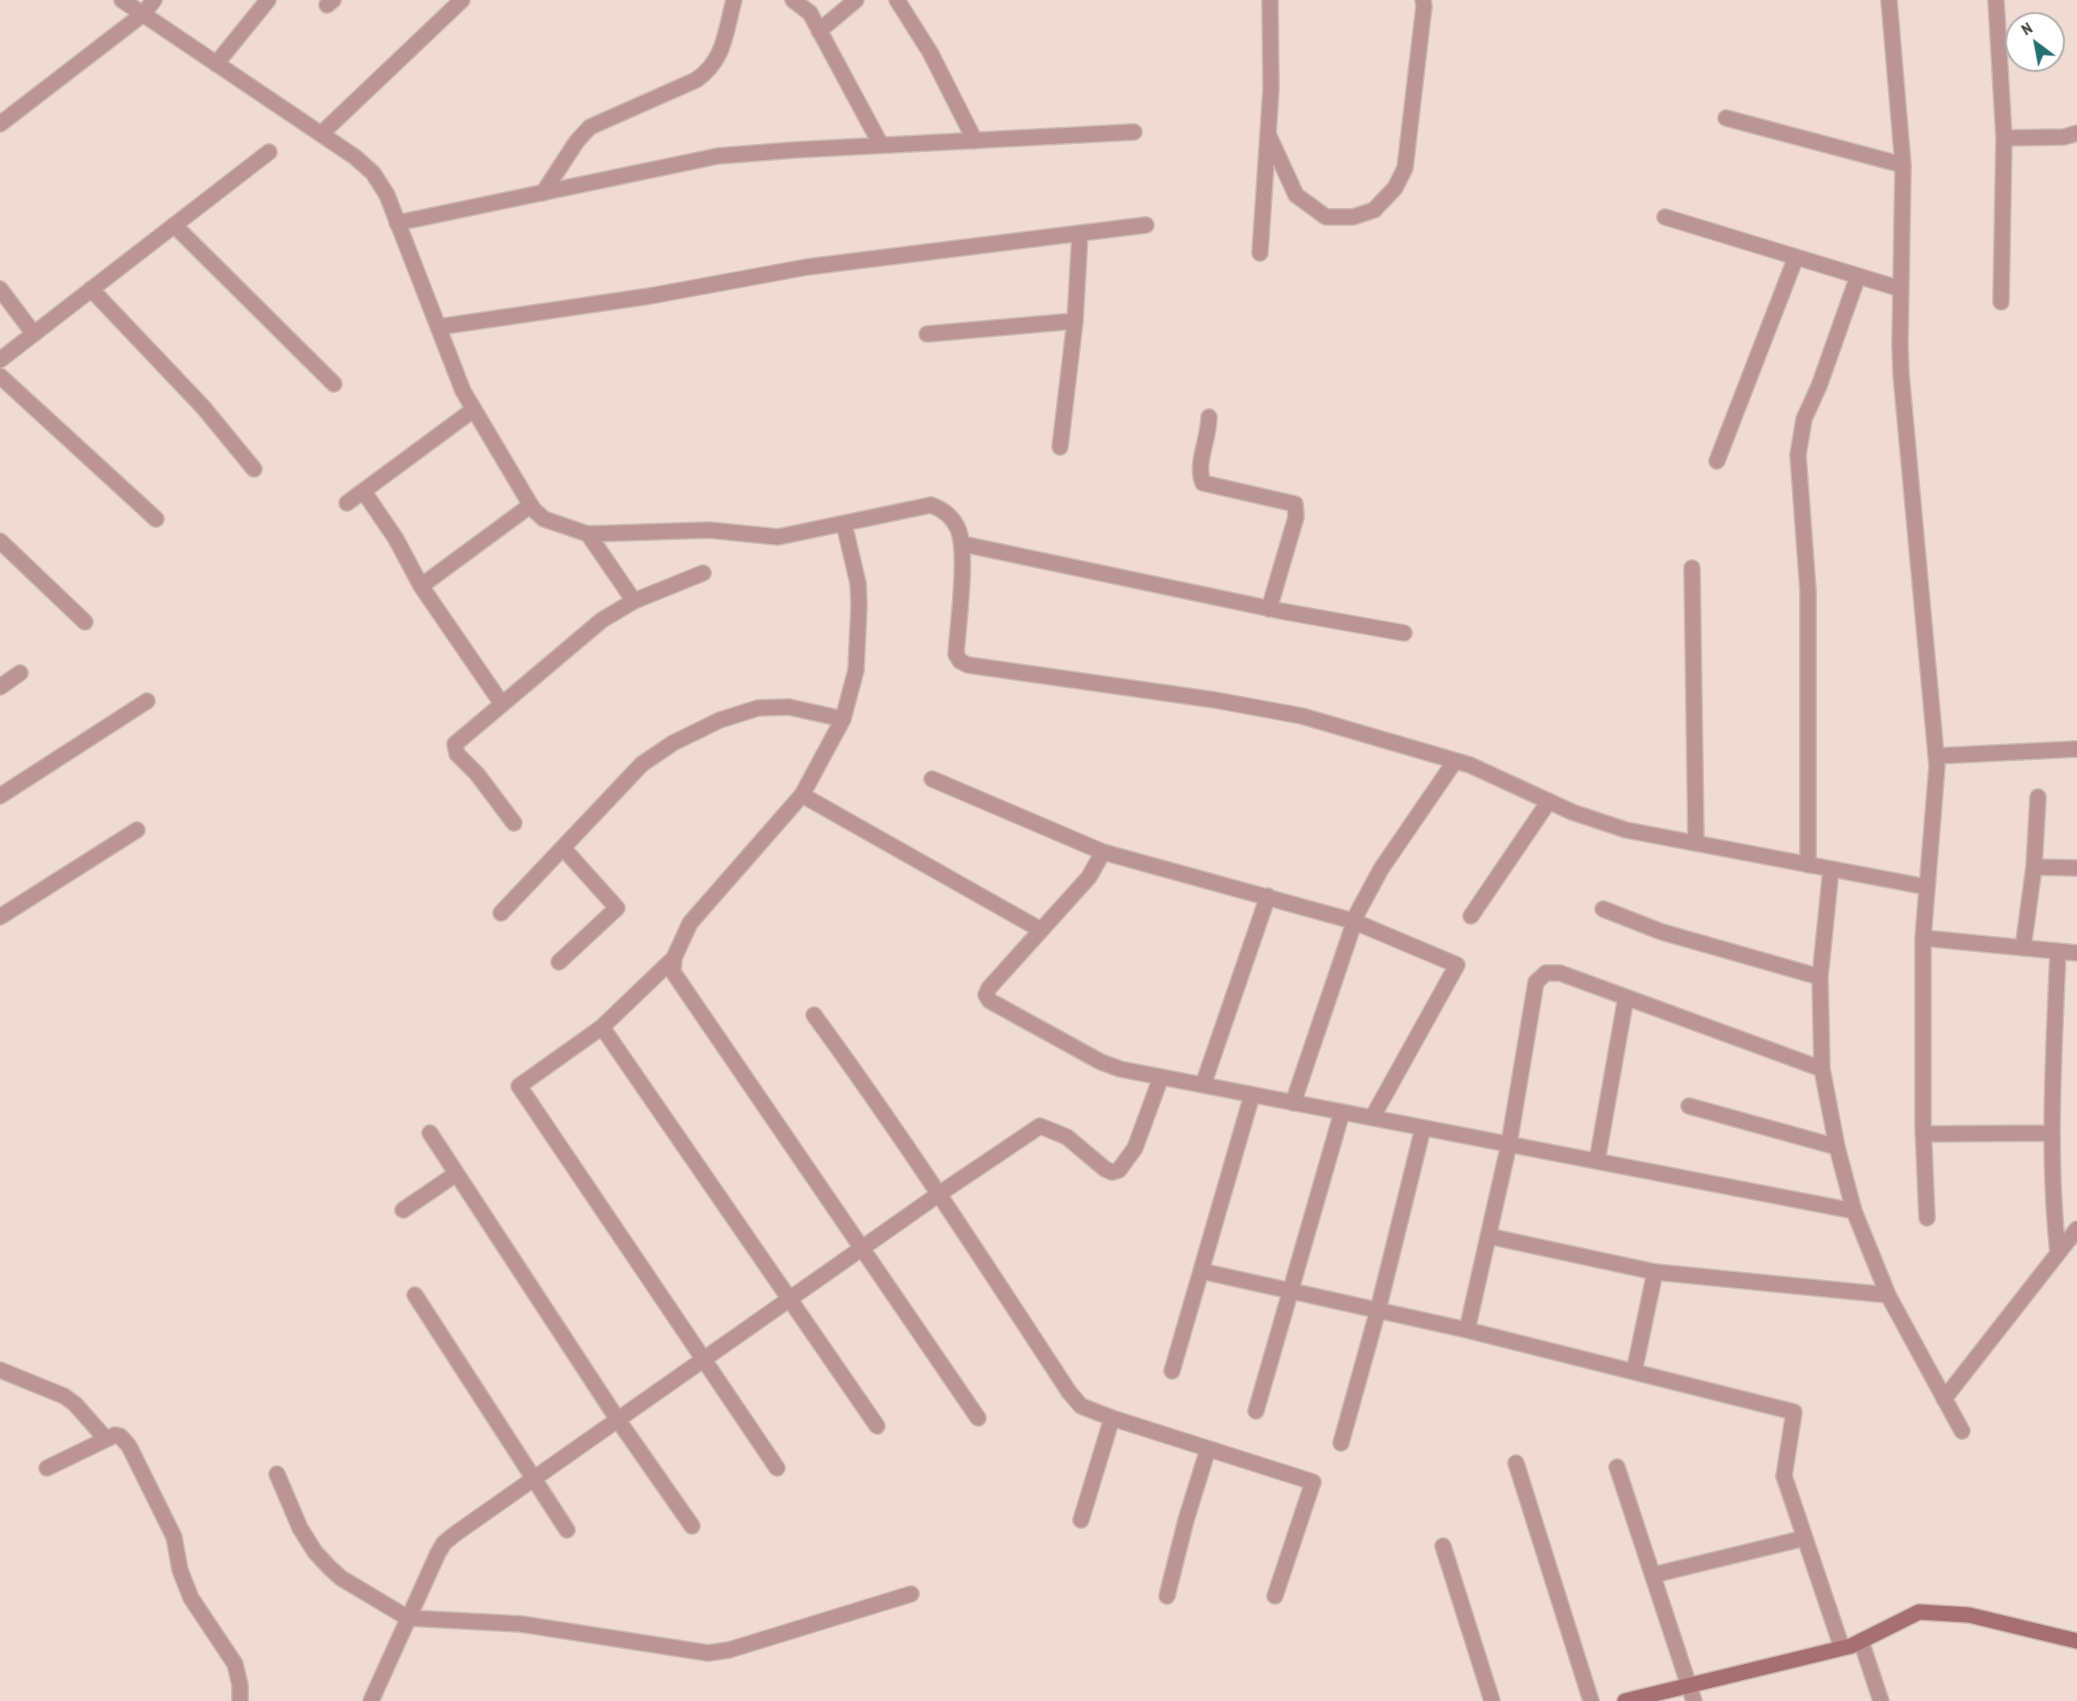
<!DOCTYPE html>
<html>
<head>
<meta charset="utf-8">
<style>
	body { margin:0 }
	#map { position:relative; width:2077px; height:1701px; overflow:hidden; background:#f0dbd2; font-family:"PT Sans Narrow",sans-serif }
	canvas { display:block }
	.north { position:absolute; left:2005px; top:12px; width:60px; height:60px; box-sizing:border-box; background:#fff; border:2px solid #b1aead; border-radius:50%; rotate:328deg; font-size:16px; font-weight:700; line-height:24px; text-align:center; color:#3d3531 }
	.north::after { content:''; display:block; margin:auto; width:21px; height:27px; background:#246f71; clip-path:polygon(50% 0,100% 100%,50% 72%,0 100%) }
</style>
</head>
<body>
<div id="map">
<canvas width="2077" height="1701"></canvas>
<div class="north">N</div>
</div>
<script>
const ctx = document.querySelector('canvas').getContext('2d');
ctx.lineJoin = 'round';
function stroke(path, color, width, dash) { ctx.strokeStyle = color; ctx.lineWidth = width; ctx.lineCap = dash ? 'butt' : 'round'; ctx.setLineDash(dash || []); ctx.stroke(path); }
const street = new Path2D(`
	M122,0L355,157L373,173L387,195L463,391L533,509L544,519L588,534L709,530L778,537L931,505C942,509 953,517 958,529C968,552 958,625 956,654L960,661L968,665L1215,700L1302,716L1470,765L1572,812L1626,830L1927,887
	M793,0L810,13L881,145
	M897,0L930,52L975,141
	M1889,0L1903,165L1900,345L1901,374L1937,766L1923,938V1125L1927,1218
	M1996,0L2004,138L2001,302
	M327,5L333,0
	M819,31L856,0
	M216,64L268,0
	M1726,118L1903,165
	M0,124L143,14L154,0
	M321,134L462,0
	M1268,134L1296,195L1326,217H1353L1374,210L1395,188L1405,168L1424,6L1423,0
	M2004,138L2064,137L2077,133
	M543,193L577,141L590,127L696,80C725,60 725,33 734,0
	M1665,217L1901,289
	M397,223L718,156L794,150L1134,132
	M174,225L334,384
	M1260,253L1271,89L1270,0
	M0,289L34,334
	M91,289L203,407L254,469
	M438,327L650,296L807,267L1146,225
	M927,334L1075,321
	M0,360L269,152
	M0,376L156,519
	M1209,417C1209,439 1195,464 1203,483L1295,504L1296,517L1269,609
	M1060,447L1075,321L1080,233
	M1717,461L1796,257
	M364,492L396,539L421,586L502,704
	M347,503L473,410
	M844,524L858,583L859,605L856,670L843,719L802,795L690,923L674,958L673,972L978,1418
	M588,534L634,601
	M0,541L85,622
	M963,544L1281,611L1404,633
	M1692,568L1696,843
	M421,586L531,505
	M0,687L20,673
	M1936,756L2077,749
	M932,779L1103,852L1353,921L1352,929L1293,1103
	M802,795L1041,930
	M0,796L147,701
	M514,823L477,774L457,754L455,744L602,620L634,601L703,573
	M1103,852L1089,877L989,988L986,995L990,1001L1101,1062L1120,1069L1854,1211
	M1808,865V591L1798,455L1804,419L1819,386L1858,276
	M2034,867L2077,868
	M1831,869L1820,977L1822,1069L1837,1147L1854,1211L1888,1295L1962,1431
	M1603,909L1662,932L1820,977
	M501,913L642,764L673,743L720,720L758,708L789,707L843,719
	M1471,916L1549,801
	M0,917L137,830
	M1923,938L2077,953
	M2023,948L2034,867L2038,797
	M2058,951C2054,1051 2047,1153 2058,1253
	M674,958L602,1027L519,1086L777,1468
	M559,962L617,908L563,848
	M814,1015C904,1138 986,1265 1069,1392L1081,1406L1112,1418L1313,1482L1275,1596
	M602,1027L877,1426
	M1203,1085L1268,896
	M1689,1106L1837,1147
	M1372,1118L1457,965L1353,921L1381,869L1455,761
	M430,1133L618,1420L692,1526
	M1923,1134L2052,1133
	M1597,1161L1626,997
	M403,1210L456,1174
	M1488,1236L1655,1272L1888,1295
	M1201,1271L1467,1330L1794,1412L1784,1476L1842,1648
	M415,1295L567,1530
	M1467,1330L1509,1144L1536,982L1546,973H1560L1822,1069
	M0,1370L64,1396L75,1404L106,1439
	M1172,1371L1252,1095
	M1634,1372L1655,1272
	M1944,1399L2077,1229
	M1256,1411L1342,1112
	M1341,1443L1378,1310L1423,1128
	M1516,1463L1591,1701
	M1617,1467L1694,1701
	M47,1468L115,1435L120,1436L129,1446L174,1537L180,1570L191,1598L235,1664L240,1685V1701
	M277,1474L300,1528L315,1552L329,1567L341,1578L408,1618L521,1624L708,1653L729,1650L911,1594
	M1081,1520L1112,1418
	M1443,1546L1492,1701
	M1653,1575L1805,1538
	M1167,1596L1186,1520L1208,1449
	M1861,1641L1881,1701
	M371,1701L438,1553L444,1543L455,1534L939,1194L1040,1126L1067,1137L1105,1169L1112,1172L1119,1170L1135,1148L1161,1077`);
const secondary = new Path2D(`
	M1625,1701L1851,1646L1919,1612L1969,1615L2077,1641`);
stroke(street, '#ccbab2', 18);
stroke(secondary, '#ccbab2', 18);
stroke(street, '#bb9596', 15);
stroke(secondary, '#a67073', 15);
</script>
</body>
</html>
